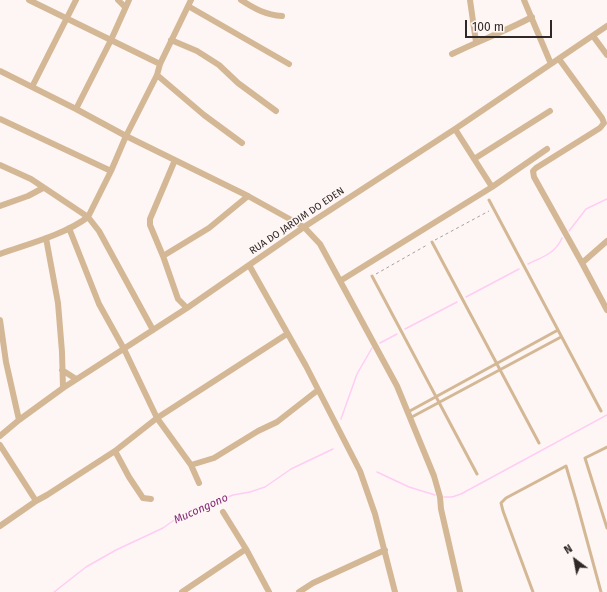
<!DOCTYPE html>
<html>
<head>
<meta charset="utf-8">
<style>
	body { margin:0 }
	#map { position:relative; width:607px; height:592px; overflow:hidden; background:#fef6f4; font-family:"Fira Sans",sans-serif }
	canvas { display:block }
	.north { position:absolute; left:555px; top:540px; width:40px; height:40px; -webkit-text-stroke:3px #fef6f4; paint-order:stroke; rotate:328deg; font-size:11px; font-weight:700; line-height:16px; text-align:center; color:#2f2826 }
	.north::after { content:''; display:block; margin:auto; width:14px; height:18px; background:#2f2826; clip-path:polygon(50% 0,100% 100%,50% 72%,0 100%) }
	.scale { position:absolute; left:465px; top:20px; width:87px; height:18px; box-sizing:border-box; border:2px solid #2f2826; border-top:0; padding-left:5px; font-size:12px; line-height:14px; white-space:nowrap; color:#2f2826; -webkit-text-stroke:3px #fef6f4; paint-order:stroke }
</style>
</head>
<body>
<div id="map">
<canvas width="607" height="592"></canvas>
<div class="north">N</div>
<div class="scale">100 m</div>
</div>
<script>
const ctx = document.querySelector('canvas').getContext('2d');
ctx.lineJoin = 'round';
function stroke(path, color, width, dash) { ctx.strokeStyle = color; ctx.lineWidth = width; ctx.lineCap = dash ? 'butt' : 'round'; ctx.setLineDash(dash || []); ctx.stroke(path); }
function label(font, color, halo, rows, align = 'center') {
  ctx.font = font + ' "Fira Sans",sans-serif'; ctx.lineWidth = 3; ctx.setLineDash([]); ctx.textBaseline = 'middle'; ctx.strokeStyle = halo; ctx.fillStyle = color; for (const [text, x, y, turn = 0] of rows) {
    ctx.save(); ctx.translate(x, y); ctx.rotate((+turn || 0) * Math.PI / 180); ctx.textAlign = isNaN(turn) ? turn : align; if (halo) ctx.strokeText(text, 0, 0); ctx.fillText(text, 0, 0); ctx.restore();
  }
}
const stream = new Path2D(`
	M569,231L586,209L607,199
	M528,264C542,257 555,254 562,238
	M466,297L519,269
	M405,329L457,302
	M380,343L397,334
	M341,419L357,374L372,348
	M377,472L409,487L435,495
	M444,497H452L461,494L607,415
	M54,592L86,567L116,550L163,528L177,518L233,495L250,492L265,487L291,469L333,449`);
const path = new Path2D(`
	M435,240L489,211
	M376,274L427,245`);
const lane = new Path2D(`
	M489,200L601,411
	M432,242L539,443
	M372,276L477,474
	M408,412L558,330
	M410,418L561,337
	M607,447L585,458L607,528
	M533,592L503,511L501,503L506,498L566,466L576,500L601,592`);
const street = new Path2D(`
	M29,0L160,64
	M118,0L125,7
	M241,0C255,9 266,15 282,16
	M470,0L476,42
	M524,0L551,64
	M188,6L289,64
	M593,36L607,55
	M171,40L197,51L219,65L238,83L276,111
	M452,54C478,41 506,31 532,17
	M559,59L602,118L604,123L600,128L536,168L533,171L534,177L582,263L607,310
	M0,71L76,109L126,136L248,196L304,227L320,244L397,386L434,476L440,497L441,509L460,592
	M157,75L204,115L242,143
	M32,87L76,0
	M76,109L111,40L129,0
	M0,119L111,171
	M455,129L492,187
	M474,159L550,111
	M175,160L150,219V225L163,256L209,228L248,196
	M0,165L31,179L88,217L99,231L153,330
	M0,206L28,196L43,188
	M69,228L99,304L124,349L157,418L191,465L199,483
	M46,238L58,303L62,352L63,388
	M0,254C28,244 64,235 88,217L111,171L126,136L157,75L160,64L191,0
	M163,256L178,299L187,308
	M582,263L607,241
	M249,265L306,366L360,471L375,514L395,592
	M340,281L492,187L547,149
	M0,320L6,362L19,420
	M62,370L76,379
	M0,436L19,420L63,388L187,308L304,227L455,129L607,26
	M0,445L36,501
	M115,451L129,477L143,498L151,499
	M191,465L214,458L258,431L277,422L318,390
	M223,512L246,549L269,592
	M0,526L36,501L47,495L115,451L157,418L287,334
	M182,592L246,549
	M299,592L313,583L385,550`);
const streetNames = [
	["RUA DO JARDIM DO EDEN",297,221,-34]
];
const waterNames = [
	["Mucongono",201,509,-24]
];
stroke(stream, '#ffcdf4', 1.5);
stroke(path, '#a7a09e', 1, [3, 3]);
stroke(lane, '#d4b895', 3);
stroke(street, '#d4b895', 6);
label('10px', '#2f2826', '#fef6f4', streetNames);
label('italic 11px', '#842777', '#fef6f4', waterNames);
</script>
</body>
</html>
